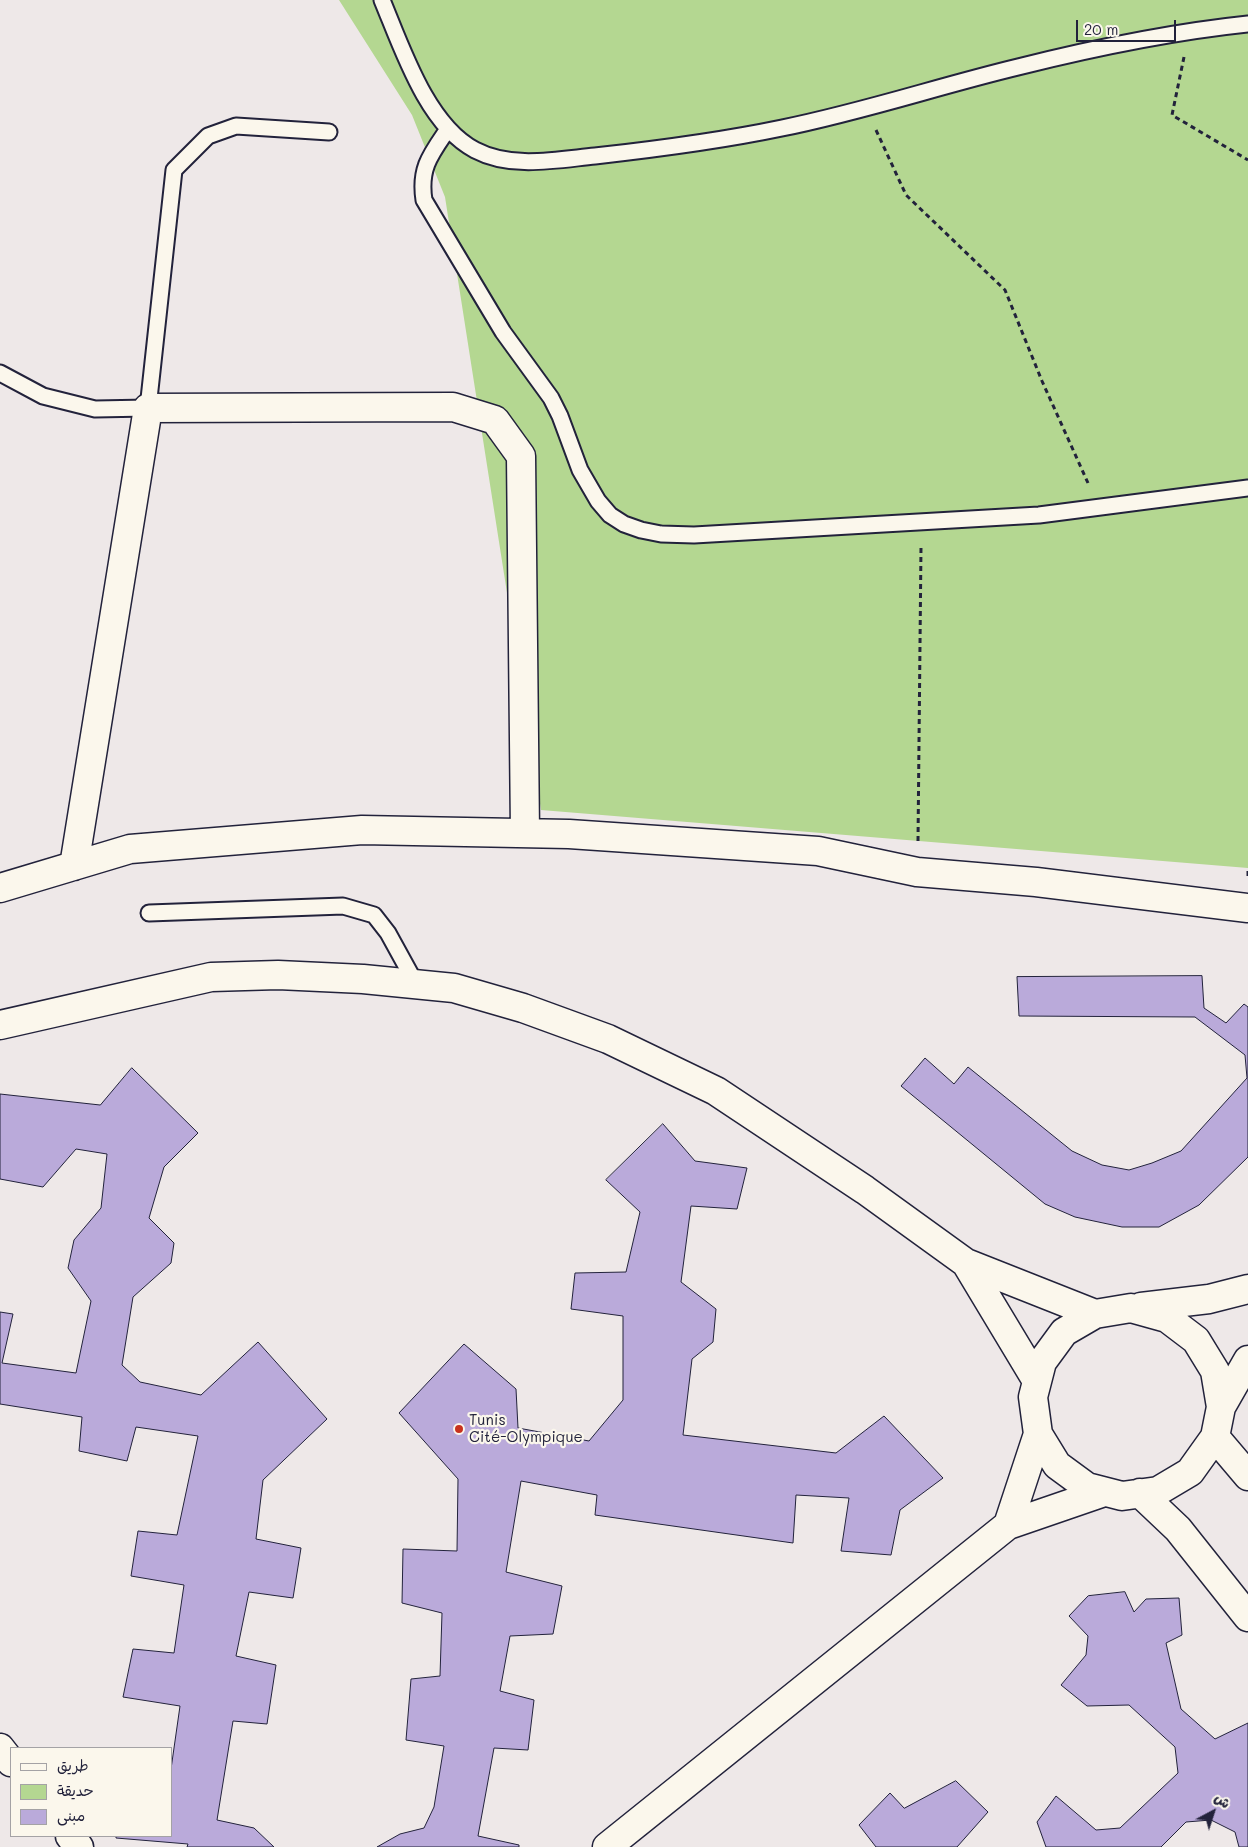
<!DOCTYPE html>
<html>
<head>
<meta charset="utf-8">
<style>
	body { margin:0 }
	#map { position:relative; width:1248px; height:1847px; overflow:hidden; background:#eee8e8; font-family:Mali,"Playpen Sans Arabic",sans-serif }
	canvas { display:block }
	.legend { position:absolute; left:10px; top:1747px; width:162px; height:90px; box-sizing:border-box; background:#fbf7ec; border:1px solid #a4a2a5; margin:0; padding:6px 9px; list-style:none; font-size:15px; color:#22223b }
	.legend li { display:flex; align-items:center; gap:10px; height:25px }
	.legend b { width:25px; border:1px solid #a4a2a5 }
	.north { position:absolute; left:1188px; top:1787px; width:50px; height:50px; -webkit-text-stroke:4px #fbf7ec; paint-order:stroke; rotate:40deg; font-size:14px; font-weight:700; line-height:20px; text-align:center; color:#22223b }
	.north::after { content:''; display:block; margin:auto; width:18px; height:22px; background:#22223b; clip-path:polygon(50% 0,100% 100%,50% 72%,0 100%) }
	.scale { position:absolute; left:1076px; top:20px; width:100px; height:22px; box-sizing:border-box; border:2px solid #22223b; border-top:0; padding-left:6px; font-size:15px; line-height:18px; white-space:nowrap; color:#22223b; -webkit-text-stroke:4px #fbf7ec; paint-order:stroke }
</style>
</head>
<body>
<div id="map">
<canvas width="1248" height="1847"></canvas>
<ul class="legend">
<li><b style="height:6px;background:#fbf7ec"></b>طريق</li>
<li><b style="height:14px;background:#b4d791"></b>حديقة</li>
<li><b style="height:14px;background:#baaada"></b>مبنى</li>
</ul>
<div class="north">ش</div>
<div class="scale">20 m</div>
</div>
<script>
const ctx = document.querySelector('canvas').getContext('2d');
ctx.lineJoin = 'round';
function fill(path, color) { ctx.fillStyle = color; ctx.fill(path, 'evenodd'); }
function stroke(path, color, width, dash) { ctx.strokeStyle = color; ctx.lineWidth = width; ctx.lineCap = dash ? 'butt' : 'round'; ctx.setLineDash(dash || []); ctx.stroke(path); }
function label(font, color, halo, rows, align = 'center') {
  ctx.font = font + ' Mali,sans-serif'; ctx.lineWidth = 4.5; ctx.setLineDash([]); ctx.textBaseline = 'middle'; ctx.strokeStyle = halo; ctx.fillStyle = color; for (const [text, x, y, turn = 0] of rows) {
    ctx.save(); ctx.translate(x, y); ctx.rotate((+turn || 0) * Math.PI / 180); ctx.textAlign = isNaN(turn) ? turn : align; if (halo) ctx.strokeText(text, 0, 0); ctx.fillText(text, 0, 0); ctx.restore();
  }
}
const green = new Path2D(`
	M339,0H1248V868L541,810L445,197L412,115Z`);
const building = new Path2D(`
	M1202,976L1204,1008L1226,1023L1244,1004L1248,1007V1157L1199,1205L1159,1227H1122L1075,1217L1045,1204L901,1086L925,1058L954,1084L968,1067L1072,1151L1102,1165L1129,1170L1152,1163L1181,1151L1247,1078L1245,1055L1195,1017L1019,1016L1017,977Z
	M132,1068L198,1133L164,1167L149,1218L174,1243L171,1263L133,1297L122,1365L140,1382L201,1395L258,1342L327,1419L263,1480L256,1539L301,1548L293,1598L249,1592L236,1656L276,1665L267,1724L233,1721L217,1820L254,1828L274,1847H187L188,1844L116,1838V1836H171V1769L180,1706L123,1697L133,1649L174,1653L184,1585L131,1576L138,1531L177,1535L198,1436L136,1427L127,1461L79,1451L82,1417L0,1404V1312L13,1314L2,1363L76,1373L91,1301L68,1268L74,1240L101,1208L107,1154L76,1149L43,1187L0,1179V1094L100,1105Z
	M663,1124L695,1161L747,1168L737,1209L691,1206L681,1282L716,1309L713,1342L692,1359L683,1435L836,1453L884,1416L943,1478L900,1510L891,1555L841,1551L849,1498L796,1495L793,1543L595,1515L597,1495L521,1481L506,1572L562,1586L553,1634L510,1636L500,1691L534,1700L528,1750L494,1748L478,1836L519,1845V1847H377L400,1834L424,1828L434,1807L444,1746L406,1740L411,1679L440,1676L442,1613L402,1603L403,1549L457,1551L458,1479L399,1413L464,1344L516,1389L518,1428L589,1441L623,1400V1316L571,1309L575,1273L626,1272L640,1212L606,1180Z
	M1125,1592L1134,1612L1146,1599L1179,1598L1182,1635L1166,1643L1181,1709L1215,1739L1248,1723V1847H1239L1235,1832L1211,1820L1186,1822L1161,1847H1046L1037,1822L1056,1796L1096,1830L1120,1828L1178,1773L1175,1747L1129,1705L1087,1706L1061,1685L1086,1655L1088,1636L1069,1616L1088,1596Z
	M956,1781L988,1812L957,1847H876L859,1825L890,1793L904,1808Z`);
const path = new Path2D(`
	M1184,57L1172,115L1248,160
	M876,130L906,195L1005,290L1042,381L1088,483
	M918,841L921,547
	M1248,876V867`);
const lane = new Path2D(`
	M382,0C402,48 427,125 475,150C511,169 555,160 595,156C658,149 720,141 782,128C862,112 939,86 1018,67C1094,48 1171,32 1248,24
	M448,129C431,154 419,168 424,200L503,332L551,398L560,416L580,470L598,501L610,515L624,524L641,530L661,534L694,535L1039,515L1248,488
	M0,373L43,396L95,409L148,408L174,170L208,136L236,126L329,132
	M149,913L343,906L374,915L388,933L416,984`);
const street = new Path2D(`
	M74,866L148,408L453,407L495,420L521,456L525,833
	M0,888L130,849L362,830L569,834L818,851L917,872L1036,882L1248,908
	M0,1025L211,977L278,975L363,979L454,988L523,1008L608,1039L716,1091L865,1190L966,1263L1095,1314L1131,1308L1167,1318L1196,1340L1215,1371L1221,1407L1215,1437L1190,1472L1158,1491L1122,1496L1087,1487L1057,1465L1038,1434L1033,1397L1042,1362L1064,1332L1095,1314
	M966,1263L1037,1381
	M1141,1307L1209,1299L1248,1289
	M1221,1407L1248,1360
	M1215,1437L1248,1476
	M1140,1493L1178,1529L1248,1617
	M1008,1525L1038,1434
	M0,1748L11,1762
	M70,1836L79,1847
	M607,1847L1008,1525L1104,1492`);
const markers = [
	[459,1429,5,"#c8321e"]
];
const poiNames = [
	["Tunis",469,1420],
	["Cité-Olympique",469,1437]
];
fill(green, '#b4d791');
fill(building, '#baaada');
stroke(building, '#22223b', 1);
stroke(lane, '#22223b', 19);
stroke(street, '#22223b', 31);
stroke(path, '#22223b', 3, [5, 4]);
stroke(lane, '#fbf7ec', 15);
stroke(street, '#fbf7ec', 28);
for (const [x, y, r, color] of markers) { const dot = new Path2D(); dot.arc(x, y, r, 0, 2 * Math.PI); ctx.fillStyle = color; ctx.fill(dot); stroke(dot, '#fbf7ec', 2); }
label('15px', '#22223b', '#fbf7ec', poiNames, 'left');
</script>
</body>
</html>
